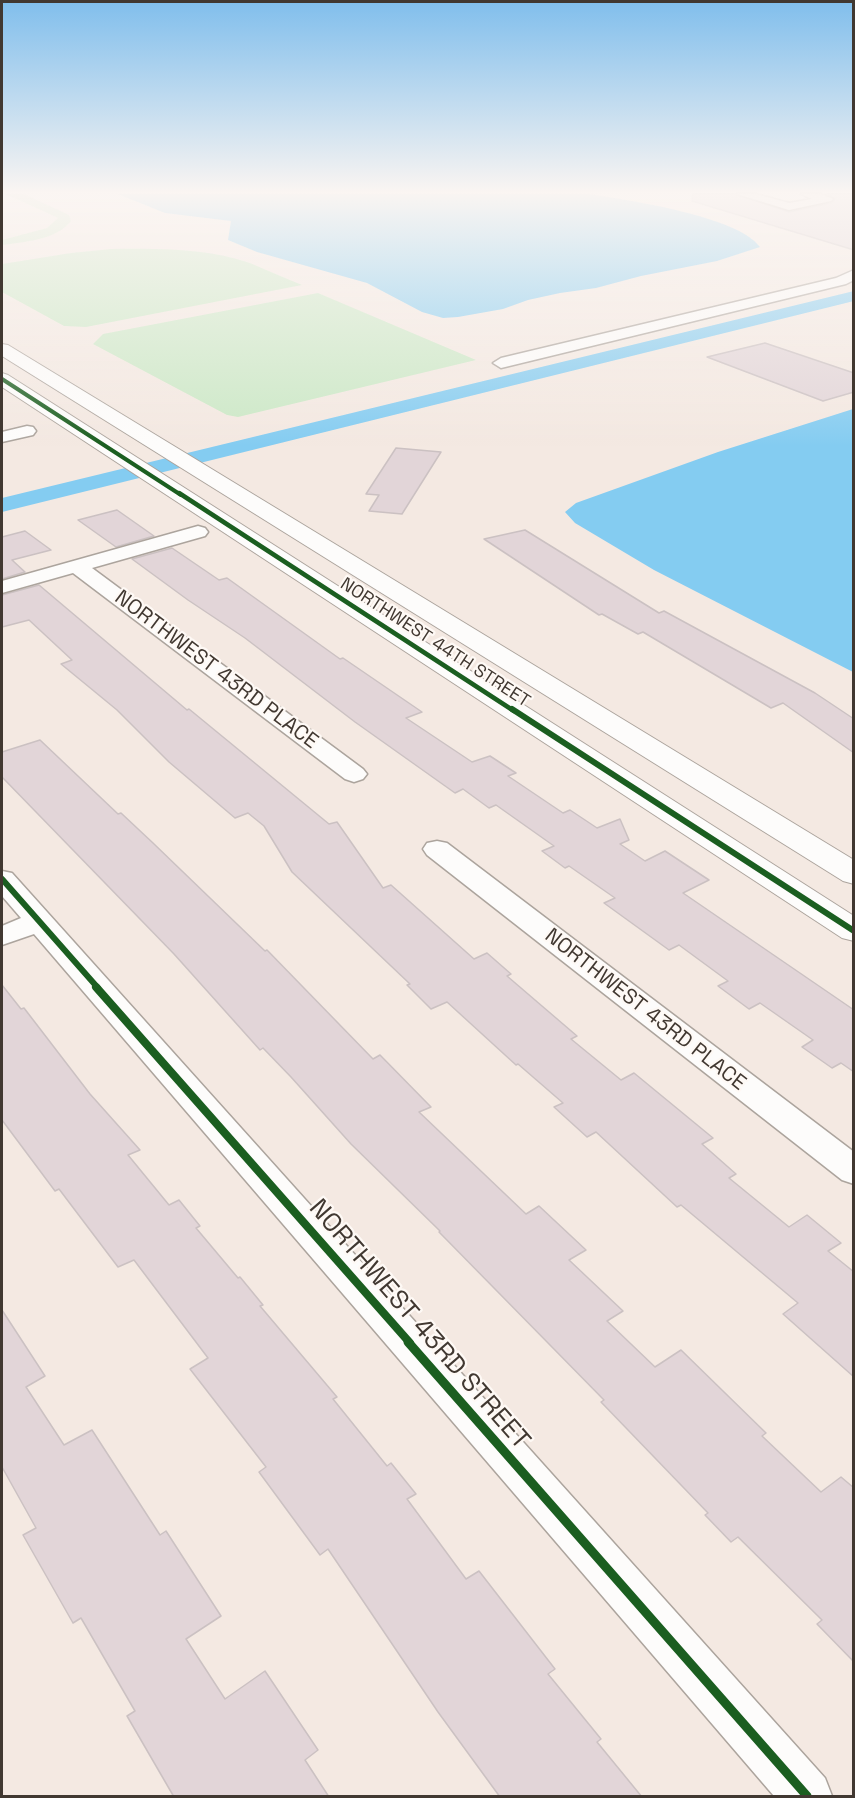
<!DOCTYPE html>
<html>
<head>
<meta charset="utf-8">
<style>
	body { margin:0 }
	#map { position:relative; width:855px; height:1798px; overflow:hidden; background:#f4e9e2; font-family:"Space Grotesk",sans-serif }
	canvas { display:block }
	.frame { position:absolute; inset:0; border:3px solid #413831; pointer-events:none }
</style>
</head>
<body>
<div id="map">
<canvas width="855" height="1798"></canvas>
<div class="frame"></div>
</div>
<script>
const ctx = document.querySelector('canvas').getContext('2d');
ctx.lineJoin = 'round';
function fill(path, color) { ctx.fillStyle = color; ctx.fill(path, 'evenodd'); }
function stroke(path, color, width, dash) { ctx.strokeStyle = color; ctx.lineWidth = width; ctx.lineCap = dash ? 'butt' : 'round'; ctx.setLineDash(dash || []); ctx.stroke(path); }
function label(font, color, halo, rows, align = 'center') {
  ctx.font = font + ' "Space Grotesk",sans-serif'; ctx.lineWidth = 4.5; ctx.setLineDash([]); ctx.textBaseline = 'middle'; ctx.strokeStyle = halo; ctx.fillStyle = color; for (const [text, x, y, turn = 0] of rows) {
    ctx.save(); ctx.translate(x, y); ctx.rotate((+turn || 0) * Math.PI / 180); ctx.textAlign = isNaN(turn) ? turn : align; if (halo) ctx.strokeText(text, 0, 0); ctx.fillText(text, 0, 0); ctx.restore();
  }
}
const green = new Path2D(`
	M6,194H24L69,215L71,221C57,240 23,242 2,245V240L47,228L58,218Z
	M111,249C157,248 207,248 250,263C267,270 284,278 302,285L86,327L64,326L2,292V264L71,253Z
	M318,293L476,360L238,417L227,415L93,344L103,334Z`);
const water = new Path2D(`
	M118,194H589C627,200 738,216 760,247L717,261L641,276L596,288L560,293L528,300L503,309L458,317L443,318L422,312L367,283L257,252L228,240L231,221L165,213Z
	M853,409V672L654,570L575,523L565,512L576,503L718,452Z`);
const canal = new Path2D(`
	M854,291V301L2,512V498Z`);
const building = new Path2D(`
	M693,194H735L789,212L831,203L835,199L827,194H854V250L692,201Z
	M765,343L854,373V392L823,401L707,357Z
	M396,448L441,452L402,514L369,511L379,495L366,494Z
	M117,510L154,536L116,547L78,520Z
	M525,530L659,613L664,611L815,693L854,719V753L783,703L771,708L643,632L638,634L602,614L599,615L484,539Z
	M25,531L51,550L12,560L25,572L2,579V537Z
	M172,548L219,580L227,578L340,659L343,658L422,712L406,718L472,762L490,756L516,773L508,776L563,813L570,810L597,828L620,819L629,840L620,844L645,861L665,851L709,880L683,893L854,1010V1072L841,1063L832,1068L802,1047L813,1040L760,1003L749,1009L718,986L728,981L679,945L669,950L604,903L615,898L569,866L565,868L542,851L554,846L496,805L489,808L463,789L455,793L355,722L245,638L188,600L132,559Z
	M39,585L187,710L189,709L329,824L337,822L383,888L391,885L474,959L487,953L511,974L507,976L577,1036L571,1039L621,1080L634,1073L713,1138L702,1144L736,1174L729,1178L789,1227L807,1215L841,1243L828,1251L854,1272V1377L783,1314L798,1303L681,1205L677,1207L596,1132L587,1137L554,1107L563,1103L518,1064L516,1065L447,1002L431,1009L407,985L410,984L292,872L264,826L248,813L235,818L169,762L117,710L61,664L72,660L29,620L2,627V595Z
	M40,740L118,814L121,813L153,843L265,951L267,950L373,1059L380,1055L431,1107L419,1112L526,1214L539,1206L586,1250L569,1260L623,1311L607,1321L655,1367L681,1350L766,1433L762,1436L821,1492L841,1477L854,1488V1662L817,1624L822,1620L738,1537L731,1542L705,1515L708,1513L601,1402L604,1400L439,1232L440,1231L351,1144L291,1077L263,1048L260,1050L174,954L2,777V752Z
	M2,985L21,1009L24,1008L90,1094L140,1150L128,1155L169,1205L179,1200L200,1226L196,1228L238,1278L240,1277L263,1305L260,1306L337,1397L333,1399L387,1466L391,1463L416,1494L407,1499L466,1579L479,1571L555,1669L548,1674L601,1739L597,1742L642,1797H500L438,1712L328,1549L320,1555L259,1472L266,1467L190,1369L208,1358L134,1260L118,1267L59,1189L55,1191L2,1120Z
	M2,1310L45,1376L26,1387L64,1445L92,1430L160,1535L166,1531L221,1616L186,1639L225,1699L265,1671L318,1750L305,1760L329,1797H174L127,1716L135,1711L81,1618L73,1623L23,1535L36,1528L2,1467Z`);
const minor = new Path2D(`
	M737,194H756L789,203L812,199L801,194H821L833,199L831,201L789,210Z
	M854,270V280L846,284L501,368L493,363L501,358L836,278Z
	M27,426L33,427L36,431L33,435L2,442V432Z
	M198,526L205,528L208,532L205,536L92,568L363,769L367,774L363,779L354,782L345,779L73,573L2,593V581Z
	M437,841L447,843L854,1152V1184L842,1180L427,855L423,849L427,843Z
	M2,871L12,873L825,1778L832,1796H774L34,934L2,945V926L21,918L2,896Z`);
const tertiary = new Path2D(`
	M2,344L8,345L854,860V884L843,881L2,356Z
	M2,373L8,375L854,916V941L842,938L2,387Z`);
const cyclewayFar4 = new Path2D(`
	M2,379L181,495`);
const cyclewayFar3 = new Path2D(`
	M179,493L514,711`);
const cyclewayFar2 = new Path2D(`
	M512,709L854,931
	M2,879L98,988`);
const cyclewayFar1 = new Path2D(`
	M96,987L410,1343`);
const cycleway = new Path2D(`
	M408,1342L807,1796`);
const farStreetnames = [
	["NORTHWEST 44TH STREET",435,643,33]
];
const streetNames = [
	["NORTHWEST 43RD PLACE",216,670,37],
	["NORTHWEST 43RD PLACE",645,1010,38]
];
const nearStreetnames = [
	["NORTHWEST 43RD STREET",419,1325,49]
];
fill(green, '#cbe8c6');
fill(water, '#84ccf1');
fill(canal, '#84ccf1');
fill(building, '#e2d5d8');
stroke(building, '#cbc1c2', 1.5);
stroke(minor, '#aca49d', 3);
stroke(tertiary, '#aca49d', 2);
fill(minor, '#fdfcfb');
fill(tertiary, '#fdfcfb');
stroke(cyclewayFar4, '#1b5e20', 4);
stroke(cyclewayFar3, '#1b5e20', 4.5);
stroke(cyclewayFar2, '#1b5e20', 6);
stroke(cyclewayFar1, '#1b5e20', 8);
stroke(cycleway, '#1b5e20', 9);
const sky = ctx.createLinearGradient(0, 0, 0, 446);
sky.addColorStop(0, '#80beec');
sky.addColorStop(0.43, '#faf5f2');
sky.addColorStop(1, '#faf5f200');
ctx.fillStyle = sky;
ctx.fillRect(0, 0, 855, 446);
label('18px', '#413831', '#fef9f5', farStreetnames);
label('21px', '#413831', '#fef9f5', streetNames);
label('26px', '#413831', '#fef9f5', nearStreetnames);
</script>
</body>
</html>
